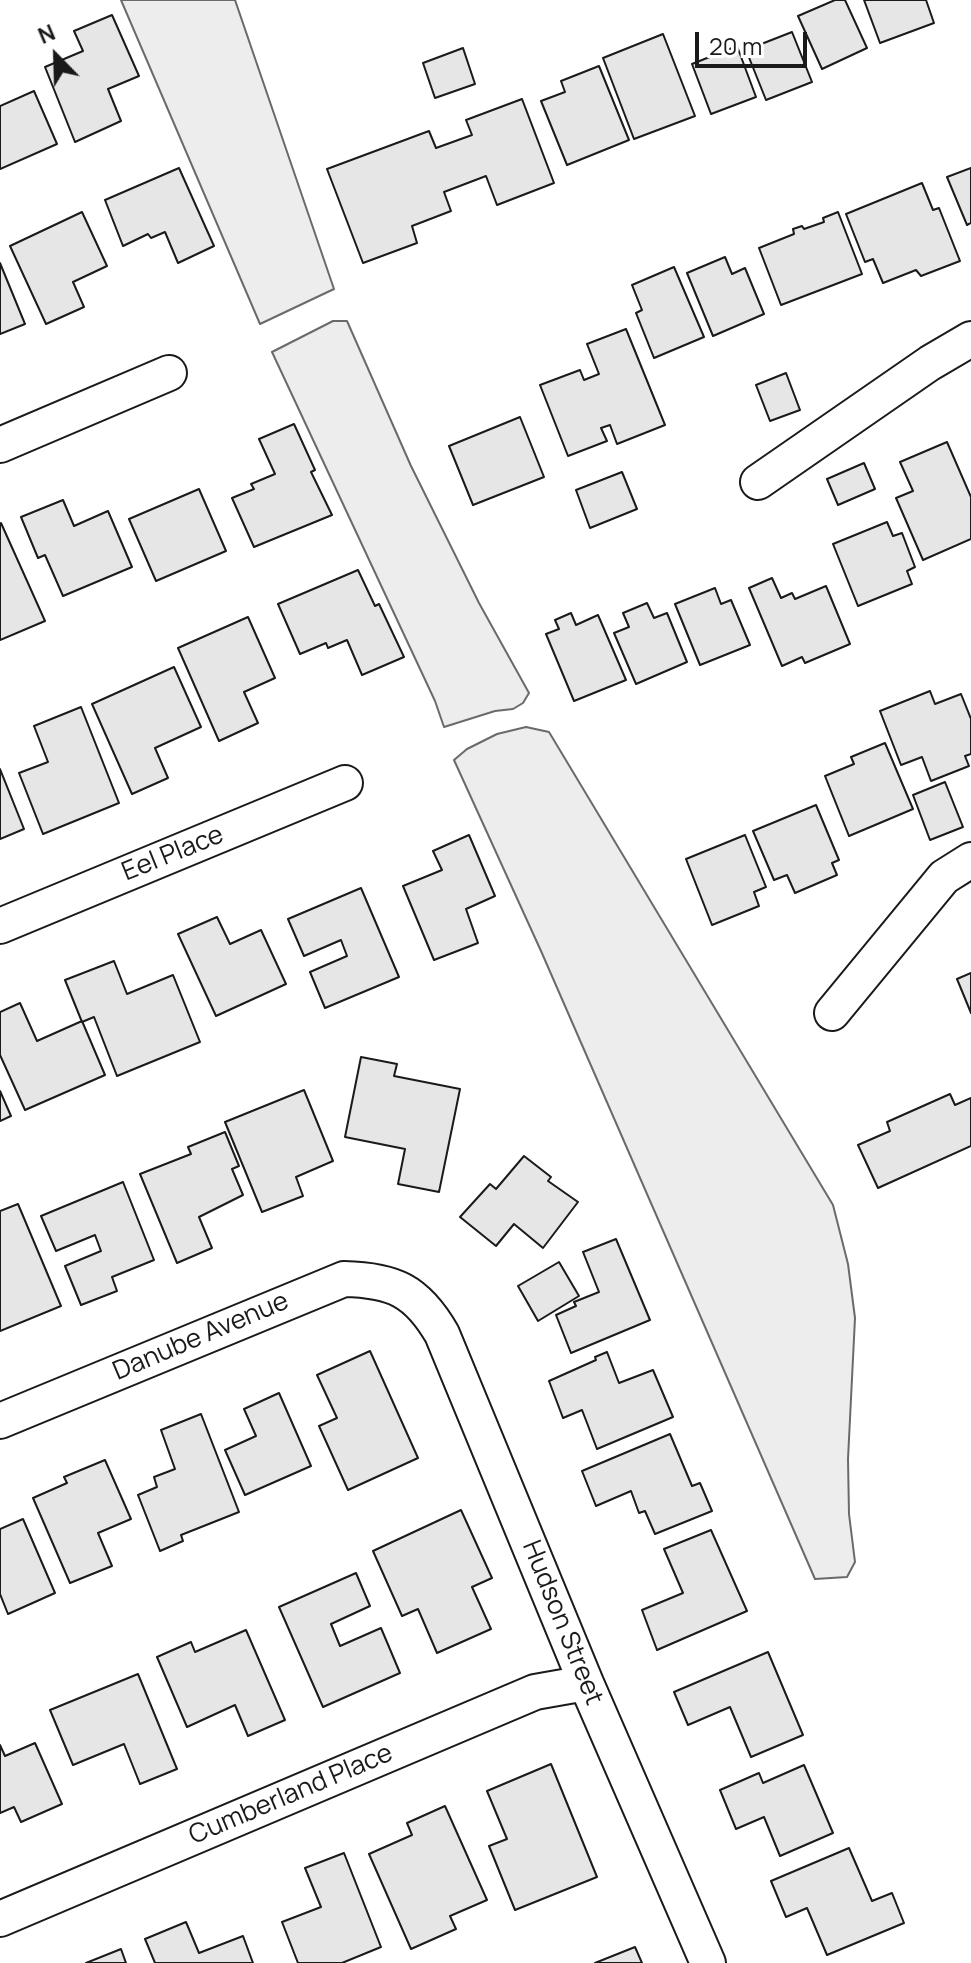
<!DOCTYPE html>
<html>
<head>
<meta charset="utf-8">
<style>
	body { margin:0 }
	#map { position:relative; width:971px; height:1963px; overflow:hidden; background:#fff; font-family:Manrope,sans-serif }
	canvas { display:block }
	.north { position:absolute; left:16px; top:16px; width:80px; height:80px; -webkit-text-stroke:6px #fff; paint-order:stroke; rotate:337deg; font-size:22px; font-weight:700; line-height:32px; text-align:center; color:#1a1a1a }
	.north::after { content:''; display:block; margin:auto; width:28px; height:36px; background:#1a1a1a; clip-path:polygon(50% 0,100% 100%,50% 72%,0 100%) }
	.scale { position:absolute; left:695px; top:32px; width:112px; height:36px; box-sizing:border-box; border:4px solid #1a1a1a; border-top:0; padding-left:10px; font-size:24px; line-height:28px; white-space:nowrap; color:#1a1a1a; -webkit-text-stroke:6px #fff; paint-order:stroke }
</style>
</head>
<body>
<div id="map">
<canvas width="971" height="1963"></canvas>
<div class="north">N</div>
<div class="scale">20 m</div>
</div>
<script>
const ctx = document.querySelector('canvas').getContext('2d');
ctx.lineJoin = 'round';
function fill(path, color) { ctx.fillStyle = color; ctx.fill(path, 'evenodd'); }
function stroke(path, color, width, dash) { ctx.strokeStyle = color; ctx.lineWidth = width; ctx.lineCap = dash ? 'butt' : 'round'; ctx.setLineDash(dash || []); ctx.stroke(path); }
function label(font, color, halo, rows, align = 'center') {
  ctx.font = font + ' Manrope,sans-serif'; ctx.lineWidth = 6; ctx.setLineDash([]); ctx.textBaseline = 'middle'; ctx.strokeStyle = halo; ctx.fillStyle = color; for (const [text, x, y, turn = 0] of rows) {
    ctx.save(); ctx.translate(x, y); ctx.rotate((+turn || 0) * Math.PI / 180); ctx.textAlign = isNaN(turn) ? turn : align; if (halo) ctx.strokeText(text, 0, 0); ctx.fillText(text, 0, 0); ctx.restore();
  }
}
const built = new Path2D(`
	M121,0H235L334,289L260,324Z
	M333,321H347L411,466L479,603L529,693L523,703L513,709L495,711L444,727L435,701L272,352Z
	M526,727L549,732L833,1205L848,1264L855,1318L848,1459L849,1514L855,1562L847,1577L815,1579L541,951L454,760L467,749L497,734Z`);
const building = new Path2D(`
	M835,0H845L867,48L822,69L798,16Z
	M864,0H926L934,23L880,43Z
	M112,15L139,76L108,89L121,121L75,142L45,67L83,51L74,31Z
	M792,32L812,82L766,100L746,50Z
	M663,34L695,116L634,139L603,58Z
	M737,46L756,97L711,114L692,64Z
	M463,48L475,84L435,98L423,63Z
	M599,66L629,140L567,165L541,101L565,92L561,81Z
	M34,91L57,144L0,169V106Z
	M522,99L554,183L497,205L486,176L444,192L451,211L412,226L417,243L363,263L327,169L429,131L436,148L472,135L466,120Z
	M179,168L214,246L178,263L165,232L151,238L148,234L123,246L105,200Z
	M971,168V223L967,225L947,177Z
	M922,183L933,210L939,208L960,261L921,276L916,270L883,283L873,259L865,262L846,214Z
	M82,212L107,266L73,282L84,307L46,324L10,246Z
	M838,212L862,274L781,305L759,248L794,234L793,229L802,226L804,229L824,222L823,218Z
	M725,257L732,274L745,268L764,314L713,336L687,273Z
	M0,263L25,324L0,334Z
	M674,267L704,337L654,358L636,313L642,310L632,285Z
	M626,329L665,425L617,444L610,425L601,428L607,441L568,456L540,385L580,370L584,380L599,374L587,344Z
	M786,373L800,410L770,421L756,385Z
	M520,417L544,477L473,505L449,446Z
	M294,424L315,470L311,472L332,515L254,547L232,498L254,489L251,484L275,474L259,439Z
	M947,442L971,497V539L923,560L896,498L913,491L900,462Z
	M864,463L875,489L838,505L827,479Z
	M622,472L637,509L590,528L576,490Z
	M199,489L226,551L156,581L129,519Z
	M63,500L74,526L108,511L132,567L63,596L45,555L38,558L21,517Z
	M887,522L893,536L902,533L915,567L907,571L912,584L858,606L833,544Z
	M1,523L45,621L0,640V524Z
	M358,570L375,606L379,604L404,657L362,675L347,640L328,648L326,643L300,654L278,604Z
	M772,578L781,598L792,593L795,599L826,586L850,644L805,663L802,657L782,666L749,588Z
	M715,588L721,604L731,600L750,645L700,665L675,604Z
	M647,603L654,618L667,613L687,662L636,684L614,633L629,627L623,613Z
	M571,613L576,625L598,615L626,680L574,701L546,634L559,629L555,620Z
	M248,617L275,678L244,692L258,723L219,741L178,648Z
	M174,667L201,727L155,748L168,778L132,794L92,704Z
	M930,691L935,704L961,694L971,719V754L965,756L969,766L931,781L922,757L901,765L880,711Z
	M81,707L119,803L43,834L19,773L48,762L34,726Z
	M885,743L913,809L849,836L825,776L854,764L851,757Z
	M0,769L24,829L0,839Z
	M945,782L963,827L930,840L913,795Z
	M816,805L839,860L832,863L837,875L795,893L787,875L774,880L753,831Z
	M469,835L495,896L466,909L478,943L434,960L403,886L442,870L433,851Z
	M745,835L766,887L754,892L759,906L712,925L686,859Z
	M361,888L399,977L325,1008L310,972L347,956L341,940L304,956L288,919Z
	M217,917L230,944L261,930L286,984L216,1016L178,934Z
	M114,961L127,994L173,975L200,1042L117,1076L94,1017L82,1022L65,980Z
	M971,973V1013L957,979Z
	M20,1003L37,1041L82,1021L105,1075L25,1110L0,1055V1012Z
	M361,1057L397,1064L394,1076L460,1089L439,1192L398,1184L405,1149L345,1137Z
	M304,1090L333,1161L296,1177L303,1196L262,1212L225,1122Z
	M0,1091L11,1116L0,1121Z
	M950,1094L955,1105L971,1098V1146L878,1188L858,1145L890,1131L887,1122Z
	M225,1132L239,1166L232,1169L243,1195L199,1217L212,1248L177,1263L140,1174L191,1154L188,1147Z
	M524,1156L551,1177L548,1181L578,1202L543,1248L514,1224L496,1246L460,1217L490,1184L496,1189Z
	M123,1182L154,1260L112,1277L117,1291L81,1305L65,1266L101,1251L95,1235L56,1251L41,1216Z
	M18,1204L61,1306L0,1331V1211Z
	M616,1239L650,1320L571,1353L556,1315L576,1306L574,1302L599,1292L583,1252Z
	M559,1262L579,1296L538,1321L518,1286Z
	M370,1351L418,1458L348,1490L319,1426L337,1418L317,1375Z
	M607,1352L619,1383L653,1370L673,1417L597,1449L582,1410L563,1418L549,1381L596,1360L595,1357Z
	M279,1393L311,1466L245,1495L225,1450L256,1436L244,1409Z
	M201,1414L239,1512L181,1535L183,1541L160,1551L138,1495L157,1487L154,1477L175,1469L161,1430Z
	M670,1434L692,1486L700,1483L712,1511L655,1534L645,1511L639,1513L631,1491L596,1506L582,1471Z
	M105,1460L131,1519L98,1533L112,1566L70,1583L33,1498L67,1483L64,1477Z
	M461,1510L492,1578L472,1587L491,1629L437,1653L418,1609L402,1616L373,1551Z
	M23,1519L55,1593L8,1614L0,1594V1529Z
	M711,1530L747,1611L657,1650L642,1610L683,1593L664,1549Z
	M356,1573L370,1606L331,1624L340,1646L381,1628L400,1673L323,1707L279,1607Z
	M246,1630L285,1720L248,1736L235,1705L187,1727L157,1657L191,1642L195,1652Z
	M768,1652L803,1735L751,1757L730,1707L688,1725L674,1692Z
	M138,1674L177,1769L140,1784L124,1744L73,1765L50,1710Z
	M35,1743L62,1804L21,1822L14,1807L0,1813V1745L5,1756Z
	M551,1764L597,1877L515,1910L489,1846L507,1839L487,1791Z
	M804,1765L833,1833L780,1856L764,1817L736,1829L720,1790L759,1773L763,1783Z
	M445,1806L487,1900L450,1916L456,1929L411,1949L369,1854L412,1835L407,1823Z
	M849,1848L872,1901L892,1893L904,1923L827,1955L807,1908L786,1917L771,1881Z
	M344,1853L381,1947L342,1963H298L282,1922L321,1907L305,1868Z
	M186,1922L199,1953L243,1936L253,1963H155L145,1939Z
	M635,1947L642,1963H595Z
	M121,1949L126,1963H86Z`);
const minor = new Path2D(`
	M0,445L169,373
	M758,482L930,363L971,339
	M0,926L345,783
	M832,1013L944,877L971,860
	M0,1421L344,1279C394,1280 417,1291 442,1334L586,1683L708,1963
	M0,1919L535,1692L586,1683`);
const streetNames = [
	["Eel Place",173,854,-22],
	["Danube Avenue",201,1337,-23],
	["Hudson Street",562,1623,68],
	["Cumberland Place",291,1795,-23]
];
fill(built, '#ededed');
stroke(built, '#6a6a6a', 2);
fill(building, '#e6e6e6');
stroke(building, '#1a1a1a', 2);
stroke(minor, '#1a1a1a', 38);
stroke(minor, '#fff', 34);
label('26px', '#1a1a1a', '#fff', streetNames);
</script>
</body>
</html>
